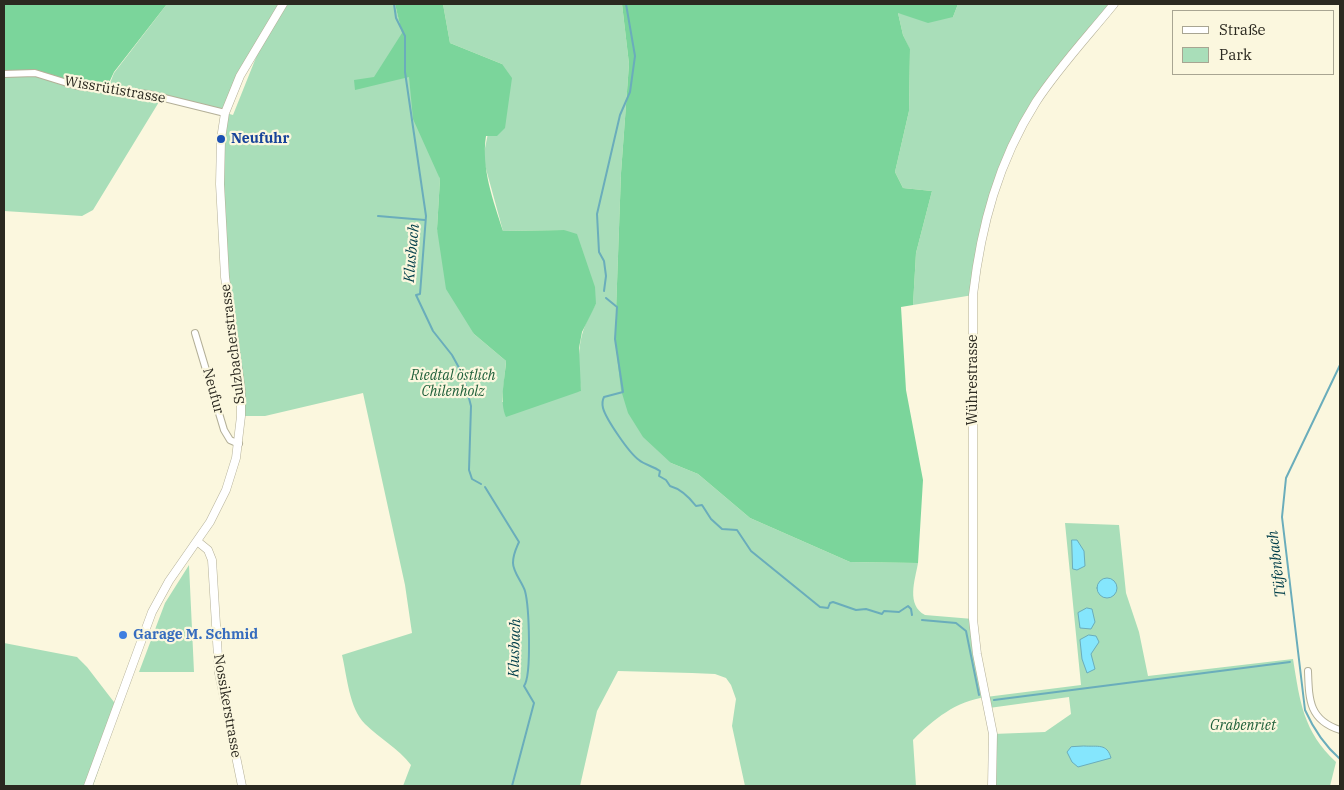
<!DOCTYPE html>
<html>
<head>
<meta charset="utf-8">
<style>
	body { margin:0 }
	#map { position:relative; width:1344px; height:790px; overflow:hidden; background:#fbf7de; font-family:"IBM Plex Serif",serif }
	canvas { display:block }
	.frame { position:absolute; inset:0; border:5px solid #2b2920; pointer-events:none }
	.legend { position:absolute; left:1172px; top:10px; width:162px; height:65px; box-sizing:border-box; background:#fbf7de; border:1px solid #a8a592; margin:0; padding:6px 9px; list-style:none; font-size:15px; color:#2b2920 }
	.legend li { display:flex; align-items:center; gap:10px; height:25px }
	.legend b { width:25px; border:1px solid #a8a592 }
</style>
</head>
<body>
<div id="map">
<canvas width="1344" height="790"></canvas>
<div class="frame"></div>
<ul class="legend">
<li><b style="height:6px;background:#fff"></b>Straße</li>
<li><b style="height:14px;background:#a9deb9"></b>Park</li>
</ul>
</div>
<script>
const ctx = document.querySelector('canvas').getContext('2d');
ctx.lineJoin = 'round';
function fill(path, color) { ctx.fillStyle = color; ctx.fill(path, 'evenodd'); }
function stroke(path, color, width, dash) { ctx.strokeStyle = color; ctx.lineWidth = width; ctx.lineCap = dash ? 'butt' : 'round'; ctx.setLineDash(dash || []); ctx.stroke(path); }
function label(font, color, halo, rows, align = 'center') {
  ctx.font = font + ' "IBM Plex Serif",serif'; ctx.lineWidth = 4.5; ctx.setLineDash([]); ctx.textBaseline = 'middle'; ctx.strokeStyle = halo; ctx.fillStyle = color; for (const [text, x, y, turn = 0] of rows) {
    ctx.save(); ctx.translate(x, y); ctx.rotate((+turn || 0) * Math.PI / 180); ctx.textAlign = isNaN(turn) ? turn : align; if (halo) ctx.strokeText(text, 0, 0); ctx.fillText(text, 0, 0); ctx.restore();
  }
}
const green = new Path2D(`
	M167,4H395L440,179L437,229L474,334L506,361L502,402L581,391C577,356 577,334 596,304L564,230L503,231L483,158L502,64L450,43L443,4H622L629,64L621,173L615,339L671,463L698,474L750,518L850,562L918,563C915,580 906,605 925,615L973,619L986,697L1081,685L1065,523L1119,525L1126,593L1139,632L1148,676L1293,659C1300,702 1303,731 1336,762L1330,786H992L993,734L1045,732L1071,714L1069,697L989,708L986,697C956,701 934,719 913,740L916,786H745L732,726L736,699L731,685L726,678L715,674L692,673L618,671L597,711L580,786H403L411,765C398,748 380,739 365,724C349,708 347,676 342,655L412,633L405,585L363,393L265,416H241L221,232L225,113L162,97L93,210L82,216L4,211V74L20,73L108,88L114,73ZM263,40L233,115L226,113L232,92Z
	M958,4H1114L1037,101L996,185L973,295L913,305L916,253L932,191L903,188L895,172L909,111L910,50L903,35L898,13L953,17Z
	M189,565L194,672H139L165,603Z
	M4,643L77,657L87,667L117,706V717L93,786H4Z`);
const forest = new Path2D(`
	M4,4H167L114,72L107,87H90L40,73L4,74Z
	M395,4H443L450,43L502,64L512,78L505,128L497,136H486C481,168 493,200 503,231L564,230L577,234L595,287L596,304L582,332L579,348L581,391L506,417C499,401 505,379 506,361L474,334L446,289L437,229L440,179L413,119L409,77L355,90L354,80L374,77L402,33Z
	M622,4H958L953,17L928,23L898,13L903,35L910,49L909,111L895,172L903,188L932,191L916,253L913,305L901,307L906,390L923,480L918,563L850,562L750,518L698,474L671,463L643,437L628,413L621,390L615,339L621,173L629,64Z`);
const water = new Path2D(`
	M1072,540H1077L1084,551L1085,566L1077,570L1073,569Z
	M1097 588a10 10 0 1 1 20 0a10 10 0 1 1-20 0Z
	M1087,608L1092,609L1095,622L1091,629L1080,628L1078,613Z
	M1089,635L1096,636L1099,642L1091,654L1095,669L1087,673L1082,659L1080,640Z
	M1084,746C1098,747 1107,743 1111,758L1078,767L1072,762L1067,752L1071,747Z`);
const stream = new Path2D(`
	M394,4L396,18L405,36V72L426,216L420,294L416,295L433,331L452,355L463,375L471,406L469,470L472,479L481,484
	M378,216L425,220
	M604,291L606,276L604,261L599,252L597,214L620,115L630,92L635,56L626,4
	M606,298L617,307L615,339L623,392L604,397C602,401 602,404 603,408C606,419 629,453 639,460C645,465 653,466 660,471L659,476L666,480L670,486C681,489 689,497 696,506L702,505L711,519L722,529L737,530L751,551L820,607L828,608L830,603L833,602L856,610L866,609L882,614L884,611L899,612L908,606L911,609L912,615
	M1340,365L1286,478L1282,517L1305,710C1314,730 1324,745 1340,759
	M485,487L519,542C516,549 513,554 513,563C513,572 522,582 525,591C529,606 532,675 524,686L534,703L512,786
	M922,620L956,623L966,631L979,695
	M994,700L1290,662`);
const minor = new Path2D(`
	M4,74L35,73L77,86L148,94L225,113
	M195,333L224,430L230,440L239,444
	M1308,671C1309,700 1309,720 1340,730`);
const tertiary = new Path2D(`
	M197,541L208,550L212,560L219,673L242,786
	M88,786L152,612L169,581L210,522L226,490L236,458L241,416V390L225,277L220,184L221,139L225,113L240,76L283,4
	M992,786L993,734L977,654L973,619V295C981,226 998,162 1036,102C1059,67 1088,36 1114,4`);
const markers = [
	[221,139,5,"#1a4fb4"],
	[123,635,5,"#3f7fe0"]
];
const streetNames = [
	["Wissrütistrasse",115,90,10],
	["Sulzbacherstrasse",233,344,-97],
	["Wührestrasse",973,380,-90],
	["Neufur",213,391,75],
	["Nossikerstrasse",227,706,80]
];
const transitNames = [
	["Neufuhr",231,139]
];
const parkNames = [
	["Riedtal östlich",453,376],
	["Chilenholz",453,392],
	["Grabenriet",1243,726]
];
const shopNames = [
	["Garage M. Schmid",133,635]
];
const waterNames = [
	["Klusbach",412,253,-85],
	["Tüfenbach",1277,564,-97],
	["Klusbach",515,648,-88]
];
fill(green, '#a9deb9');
fill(forest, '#7bd59b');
fill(water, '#85e6fd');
stroke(water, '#6aadbb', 1);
stroke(stream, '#6aadbb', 2);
stroke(minor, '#b4b098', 8);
stroke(tertiary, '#b4b098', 9);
stroke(minor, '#fff', 6);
stroke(tertiary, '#fff', 8);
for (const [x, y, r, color] of markers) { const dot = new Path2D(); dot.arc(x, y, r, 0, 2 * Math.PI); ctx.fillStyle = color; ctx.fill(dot); stroke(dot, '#fbf7de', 2); }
label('14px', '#2b2920', '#fbf7de', streetNames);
label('bold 14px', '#164399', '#fbf7de', transitNames, 'left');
label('italic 14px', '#1e5f39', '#fbf7de', parkNames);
label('bold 14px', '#366cbe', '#fbf7de', shopNames, 'left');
label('italic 15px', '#003e4a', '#fbf7de', waterNames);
</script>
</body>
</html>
